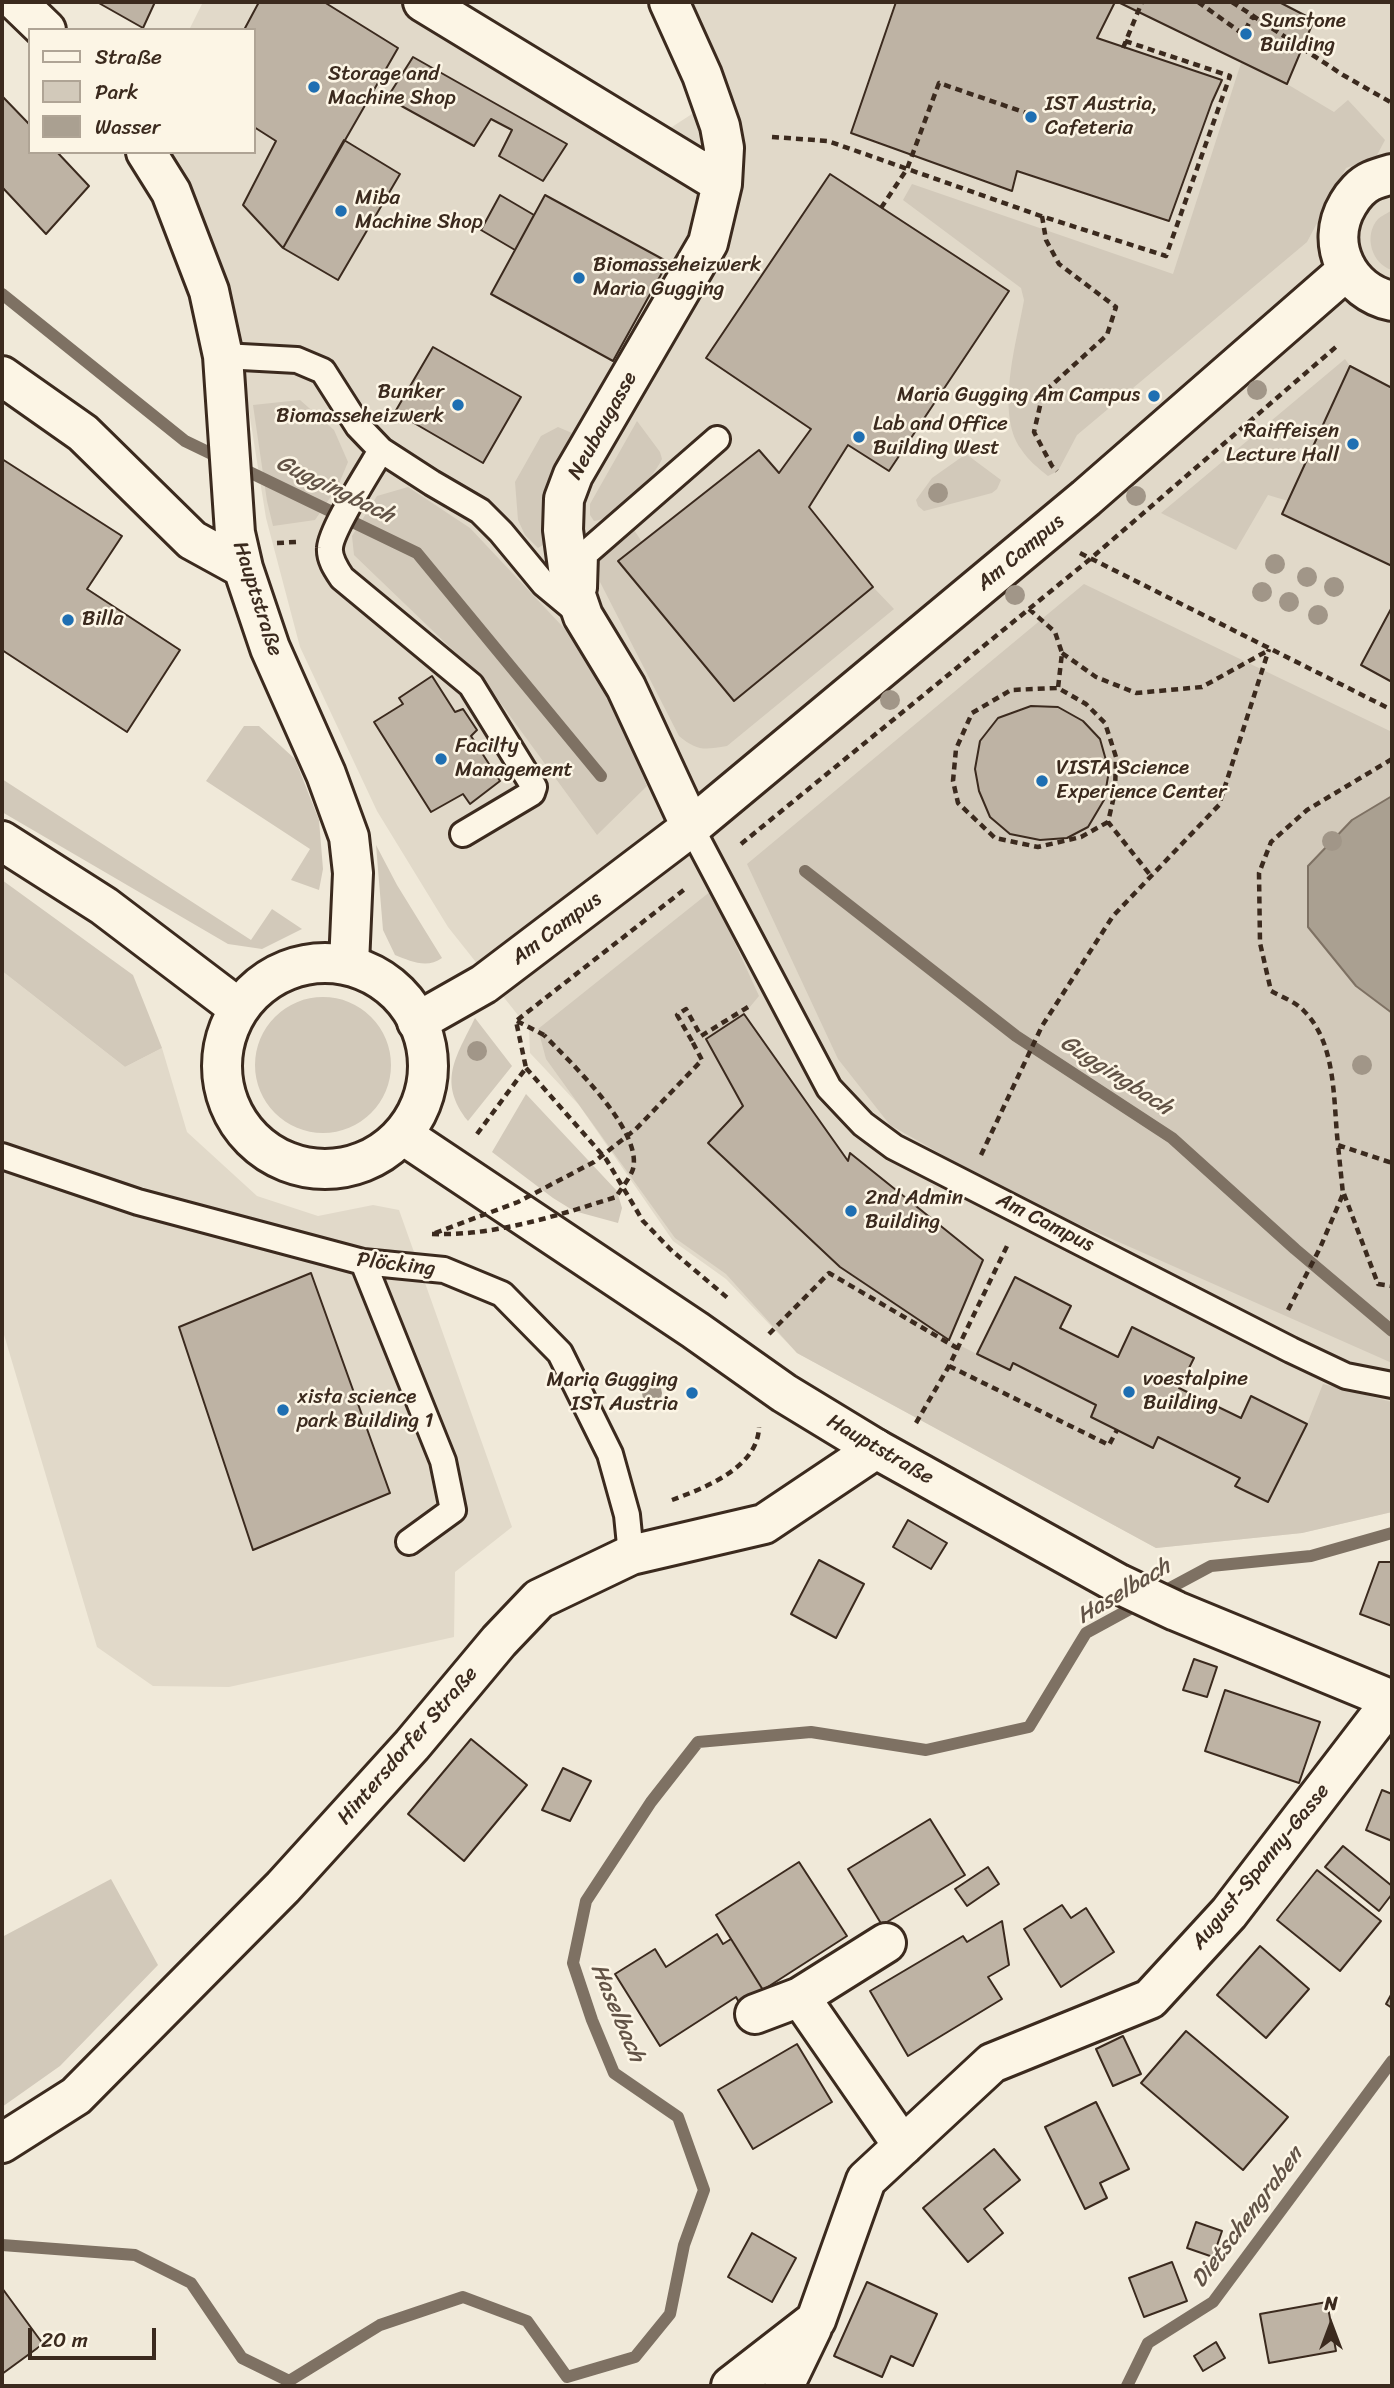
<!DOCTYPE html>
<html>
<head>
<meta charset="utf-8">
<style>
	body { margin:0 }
	#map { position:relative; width:1394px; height:2388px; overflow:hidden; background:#f0e9d9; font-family:Sriracha,sans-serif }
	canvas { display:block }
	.frame { position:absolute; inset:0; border:4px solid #3b2a1e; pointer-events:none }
	.legend { position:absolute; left:28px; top:28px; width:228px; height:126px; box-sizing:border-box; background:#fcf5e5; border:2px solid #afa495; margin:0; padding:9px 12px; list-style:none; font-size:21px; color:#3b2a1e }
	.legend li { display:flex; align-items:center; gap:14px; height:35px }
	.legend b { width:35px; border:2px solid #afa495 }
	.north { position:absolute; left:1296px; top:2290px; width:70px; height:70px; -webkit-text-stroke:5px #fcf5e5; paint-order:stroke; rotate:0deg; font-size:19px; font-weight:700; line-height:28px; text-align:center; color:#3b2a1e }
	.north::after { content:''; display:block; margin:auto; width:24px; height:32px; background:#3b2a1e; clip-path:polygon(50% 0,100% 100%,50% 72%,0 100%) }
	.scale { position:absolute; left:28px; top:2328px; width:128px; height:32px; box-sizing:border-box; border:4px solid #3b2a1e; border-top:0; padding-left:9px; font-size:21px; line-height:24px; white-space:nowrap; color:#3b2a1e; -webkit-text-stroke:5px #fcf5e5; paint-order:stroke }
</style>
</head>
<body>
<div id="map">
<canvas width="1394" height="2388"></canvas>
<div class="frame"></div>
<ul class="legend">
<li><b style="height:9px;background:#fcf5e5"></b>Straße</li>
<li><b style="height:19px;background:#d2c9ba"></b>Park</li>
<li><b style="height:19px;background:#aaa091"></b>Wasser</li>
</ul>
<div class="north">N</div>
<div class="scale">20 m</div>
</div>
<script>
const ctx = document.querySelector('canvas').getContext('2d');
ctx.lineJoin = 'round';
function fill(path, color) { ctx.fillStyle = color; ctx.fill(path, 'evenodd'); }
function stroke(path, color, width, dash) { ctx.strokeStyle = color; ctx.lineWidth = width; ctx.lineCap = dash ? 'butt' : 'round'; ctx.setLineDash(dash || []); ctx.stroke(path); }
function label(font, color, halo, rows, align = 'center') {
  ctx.font = font + ' Sriracha,sans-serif'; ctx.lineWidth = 5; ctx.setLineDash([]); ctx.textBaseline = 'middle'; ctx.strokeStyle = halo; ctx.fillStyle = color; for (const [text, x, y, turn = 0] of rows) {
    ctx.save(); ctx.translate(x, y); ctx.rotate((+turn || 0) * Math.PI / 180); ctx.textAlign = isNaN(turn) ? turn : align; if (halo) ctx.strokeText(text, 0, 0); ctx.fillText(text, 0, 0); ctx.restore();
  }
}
const built = new Path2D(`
	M203,2H400L641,147L729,90L693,2H1392V1512L1302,1533L1156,1548L797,1353L726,1279L673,1241L579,1105L530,1053L529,1029L448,927L377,811L300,647L266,518L233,311L156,152H254V30H189Z
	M2,971L125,1067L162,1048L187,1132L257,1196L318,1216L373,1205L399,1210L512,1527L455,1572L454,1637L229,1687L153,1686L97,1647L2,1328Z`);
const green = new Path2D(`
	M1241,63L1287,84L1334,112L1348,100L1385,140L1376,157L1346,168L1307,242L1077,435L1058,471L1048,476C1038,468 1028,460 1021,449C995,413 1017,341 1024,300L1021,288L903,200L912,184L1173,274Z
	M1392,210V270C1372,264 1363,236 1378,219C1381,216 1388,213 1392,210Z
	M1345,359L1350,366L1288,501L1268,495L1236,550L1161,513Z
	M300,400L334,430L348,462L338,486L315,520L273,526L267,501L253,405Z
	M637,421L660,452L662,459C652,480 617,519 594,521L590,515V504Z
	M558,427L572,433L549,486L544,517L543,545L538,548L525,535L518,520L515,482L541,436Z
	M966,454L1001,480L997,489L992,493L924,511L918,506L916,500L932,478Z
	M408,487L470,528L578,643L616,713L647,786L597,835L483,679L354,555L352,536L377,496Z
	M634,530L642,542L618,561L734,701L873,587L894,609L727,746C704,750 697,751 679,736L600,582L599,559L609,547Z
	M1084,584L1392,732V1363L1017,1197L890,1125L838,1059L747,864Z
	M244,726H259L295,759L319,820L323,869L319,890L291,880L310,849L206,781Z
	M2,779L251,940L272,909L302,929L262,949L228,944L2,812Z
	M376,845L397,885L442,958C427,969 410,961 395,955L383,930Z
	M2,880L133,975L162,1048L125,1067L2,971Z
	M711,891L759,996L744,1014L706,1039L743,1106L708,1143L949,1340L1009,1370L1013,1363L1096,1405L1091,1417L1152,1448L1158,1437L1240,1478L1236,1486L1267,1502L1307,1424L1323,1384L1392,1402V1512L1302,1533L1156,1548L797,1353L726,1274L675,1238L546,1059L538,1029Z
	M255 1065a68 68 0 1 1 136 0a68 68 0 1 1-136 0Z
	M475,1018L512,1066L468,1121C437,1082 456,1057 475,1018Z
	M526,1094L617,1191L622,1208L618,1223L574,1211L553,1198L492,1152Z
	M111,1879L158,1965L60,2066L2,2107V1937Z`);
const water = new Path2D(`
	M1392,796V1013L1356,986L1308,927V866L1352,820Z`);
const stream = new Path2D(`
	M2,294L185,441L417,553L601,776
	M805,871L1016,1036L1172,1138L1295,1249L1392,1331
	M1157,1595L1211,1566L1311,1556L1392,1533
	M2,2245L135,2255L191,2283L242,2358L289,2381L380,2325L463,2297L527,2321L567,2377L635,2357L670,2314L684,2245L704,2190L678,2117L614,2073L592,2020L573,1963L586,1901L651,1802L698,1742L811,1732L926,1750L1029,1727L1086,1633L1141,1603
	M1127,2386L1148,2343L1213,2302L1392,2061`);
const building = new Path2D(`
	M97,2H155L143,28Z
	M259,2H324L398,48L283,248L243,205L276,141L254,127V30H244Z
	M896,2H1115L1097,38L1222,80L1212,102L1169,221L1017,171L1012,191L851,133Z
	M1118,2H1279L1314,20L1287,84Z
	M413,57L567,144L543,181L499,156L512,130L491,119L474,146L387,98Z
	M2,96L30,125V152H57L89,186L46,234L2,187Z
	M344,140L400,174L338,280L283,248Z
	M830,174L1009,291L889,471L848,445L809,507L873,587L734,701L618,561L759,450L779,473L811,429L706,358Z
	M500,195L534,215L515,250L481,230Z
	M545,195L668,262L613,361L491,294Z
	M433,347L521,397L483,463L395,412Z
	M1350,366L1392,388V566L1282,514Z
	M2,459L122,536L87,589L180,650L127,732L2,650Z
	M1392,607V682L1361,665Z
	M432,676L455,712L463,709L477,730L471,736L500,781L470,804L463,794L431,812L374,722L403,704L399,698Z
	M1031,706L1058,707L1083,721L1100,739L1109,771L1104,800L1088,827L1067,838L1040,840L1010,834L990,817L979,791L975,769L980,741L998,718Z
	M744,1014L848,1161L850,1153L983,1260L949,1340L840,1267L708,1143L743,1106L706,1039Z
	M311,1273L390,1493L253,1550L179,1327Z
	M1015,1277L1071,1306L1060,1328L1118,1357L1132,1327L1194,1358L1179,1388L1241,1418L1251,1396L1307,1424L1268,1502L1235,1486L1240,1478L1158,1437L1153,1448L1091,1417L1096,1405L1013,1363L1010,1370L977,1354Z
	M908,1520L947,1543L931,1569L893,1547Z
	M819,1560L864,1584L836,1638L791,1614Z
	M1379,1562H1392V1626L1360,1614Z
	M1194,1659L1217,1667L1207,1697L1183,1690Z
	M1225,1690L1320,1722L1299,1783L1205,1751Z
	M471,1739L527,1785L464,1861L408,1814Z
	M563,1768L591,1781L570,1821L542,1810Z
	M1382,1790L1392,1794V1841L1366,1830Z
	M930,1819L965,1875L882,1925L848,1869Z
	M1343,1846L1392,1886V1894L1379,1911L1325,1867Z
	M799,1862L847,1936L763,1990L716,1915Z
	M988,1867L999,1884L967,1906L955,1889Z
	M1317,1870L1381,1921L1340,1971L1277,1920Z
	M1062,1905L1071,1918L1086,1908L1114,1952L1061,1987L1024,1929Z
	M1002,1921L1009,1965L988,1977L1002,1999L908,2056L870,1991L963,1936L967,1942Z
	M717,1934L723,1944L731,1939L763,1990L740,2004L736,1997L660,2046L615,1974L655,1949L666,1967Z
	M1260,1946L1309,1989L1266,2038L1217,1995Z
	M1392,1993V2008L1386,2004Z
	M1186,2031L1288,2117L1243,2170L1141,2083Z
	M1123,2036L1141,2074L1113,2086L1096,2049Z
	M797,2044L832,2102L753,2149L718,2090Z
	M1096,2102L1129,2169L1100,2183L1107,2198L1085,2209L1045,2127Z
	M994,2149L1020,2180L984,2209L1003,2233L968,2262L923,2208Z
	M1196,2222L1222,2231L1213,2257L1187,2248Z
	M752,2233L796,2258L772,2302L728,2277Z
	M1172,2262L1187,2301L1144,2317L1129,2278Z
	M867,2282L937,2314L913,2366L891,2356L882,2377L834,2356Z
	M2,2288L43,2344L2,2374Z
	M1327,2302L1336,2351L1269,2363L1260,2314Z
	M1216,2342L1225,2358L1203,2371L1194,2356Z`);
const path = new Path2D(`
	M1198,2L1243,34L1253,16
	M1232,2L1343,75L1392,103
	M1123,48L1142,2
	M772,137L828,141L1041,216L1166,256L1230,76L1125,41
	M881,208L907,169L939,83L1038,117
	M1042,216L1046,240L1059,264L1116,307L1107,335L1043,393L1034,432L1052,466L1057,471
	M277,543L296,542
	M1080,553L1392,710
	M1029,609L1055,632L1062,653L1058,688
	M1062,653L1096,677L1136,693L1202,687L1269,650
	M1392,759L1307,810L1271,842L1259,873L1260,943L1271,991C1282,997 1296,1002 1304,1011C1337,1044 1333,1101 1338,1145L1392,1163
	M1108,822L1081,837L1038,847L995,838L958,803L953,781L956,749L972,713L1011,690L1058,688L1086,704L1105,723L1116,757L1115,792L1108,822L1151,876
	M741,844L1089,560L1337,346
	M517,1021L544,1035
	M692,1041L677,1015L686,1009L701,1036L748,1007
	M526,1068L606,1159L643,1221L671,1250L730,1300
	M477,1134L526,1068L516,1021L685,889
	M981,1155L1042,1026L1113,916L1219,805L1269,649
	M1344,1194L1378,1284L1392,1286
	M1288,1310L1320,1248L1343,1194L1338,1145
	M769,1334L829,1273L957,1348
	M949,1366L1109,1445L1117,1430
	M916,1423L949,1366L1008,1244
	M672,1500C704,1488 758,1468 759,1427`);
const lane = new Path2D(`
	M223,356L297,360L323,371L358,426L381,450L432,483L480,511L501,532L544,584L580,614
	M381,450C370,470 331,529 330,548C329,559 336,569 342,578L471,685L534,787L532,793L463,834
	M584,588L585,554L717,439
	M691,827L829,1088L863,1124L894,1147L1291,1350L1346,1376L1392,1385
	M2,1156L138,1202L363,1262L444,1270L502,1294L560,1353L610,1454L627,1515L631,1555
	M363,1262L443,1461L453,1510L409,1542`);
const street = new Path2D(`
	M17,2L46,30
	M423,2L722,184
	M669,2L702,75L720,126L724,148L722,184L708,243L573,475L564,499L563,530L569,575L583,616L626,687L691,827
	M146,152L171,192L209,291L223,356L235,533L243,568L270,648L326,774L349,837L353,873L349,964
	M1392,174C1385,176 1378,178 1371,181C1362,185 1353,195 1348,204C1324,244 1348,292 1392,301
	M2,376L83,433L192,540L243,568
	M417,1022L484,984L691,827L1086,498L1346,271
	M800,1997L903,2146
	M755,2014L800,1997L886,1943
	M731,2386L816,2320L866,2180L992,2063L1150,1999L1229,1913L1392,1700
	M784,2386L812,2328`);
const secondary = new Path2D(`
	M2,2143L76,2096L283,1887L412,1745L499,1641L539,1599L631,1555L764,1524L876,1449`);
const primary = new Path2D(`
	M2,841L104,906L237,1007
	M222 1066a103 103 0 1 1 206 0a103 103 0 1 1-206 0Z
	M403,1135L695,1330L784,1393L876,1449L1119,1584L1176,1611L1392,1700`);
const pathBridge = new Path2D(`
	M435,1233L518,1202L594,1162L636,1129L702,1060L692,1041
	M432,1234C495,1236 556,1216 616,1197C621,1189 630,1178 633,1169C643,1130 569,1061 544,1035`);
const trees = [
	[1257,390],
	[938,493],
	[1136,496],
	[1275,564],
	[1307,577],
	[1334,587],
	[1262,592],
	[1015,595],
	[1289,602],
	[1318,615],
	[890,700],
	[1332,841],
	[477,1051],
	[1362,1065],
	[652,1393]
];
const markers = [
	[1246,34,7,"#1f6fb2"],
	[314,87,7,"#1f6fb2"],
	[1031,117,7,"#1f6fb2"],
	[341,211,7,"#1f6fb2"],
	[579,278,7,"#1f6fb2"],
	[1154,396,7,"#1f6fb2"],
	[458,405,7,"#1f6fb2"],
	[859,437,7,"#1f6fb2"],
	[1353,444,7,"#1f6fb2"],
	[68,620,7,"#1f6fb2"],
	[441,759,7,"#1f6fb2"],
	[1042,781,7,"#1f6fb2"],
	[851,1211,7,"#1f6fb2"],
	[1129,1392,7,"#1f6fb2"],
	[692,1393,7,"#1f6fb2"],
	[283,1410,7,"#1f6fb2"]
];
const poiNames = [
	["Sunstone",1260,22],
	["Building",1260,46],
	["Storage and",328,75],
	["Machine Shop",328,99],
	["IST Austria,",1045,105],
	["Cafeteria",1045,129],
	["Miba",355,199],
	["Machine Shop",355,223],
	["Biomasseheizwerk",593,266],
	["Maria Gugging",593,290],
	["Bunker",444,393,"right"],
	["Biomasseheizwerk",444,417,"right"],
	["Maria Gugging Am Campus",1140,396,"right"],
	["Lab and Office",873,425],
	["Building West",873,449],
	["Raiffeisen",1339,432,"right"],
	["Lecture Hall",1339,456,"right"],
	["Billa",82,620],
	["Facilty",455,747],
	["Management",455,771],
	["VISTA Science",1056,769],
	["Experience Center",1056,793],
	["2nd Admin",865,1199],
	["Building",865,1223],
	["voestalpine",1143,1380],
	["Building",1143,1404],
	["Maria Gugging",678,1381,"right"],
	["IST Austria",678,1405,"right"],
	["xista science",297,1398],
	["park Building 1",297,1422]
];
const streetNames = [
	["Neubaugasse",603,426,-61],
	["Am Campus",1021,553,-40],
	["Hauptstraße",257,599,72],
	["Am Campus",557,929,-37],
	["Am Campus",1045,1223,27],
	["Plöcking",396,1265,7],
	["Hauptstraße",880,1450,30],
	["Hintersdorfer Straße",408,1746,-49],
	["August-Spanny-Gasse",1261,1867,-51]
];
const waterNames = [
	["Guggingbach",335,490,26],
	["Guggingbach",1116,1076,33],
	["Haselbach",1124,1592,-31],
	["Haselbach",617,2013,67],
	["Dietschengraben",1248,2218,-53]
];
fill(built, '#e1d9c9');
fill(green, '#d2c9ba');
fill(water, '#aaa091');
stroke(water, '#7e7163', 2);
stroke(stream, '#7e7163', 12);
fill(building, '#beb3a4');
stroke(building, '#3b2a1e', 2);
stroke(lane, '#3b2a1e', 30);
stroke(street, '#3b2a1e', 44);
stroke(secondary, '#3b2a1e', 44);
stroke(primary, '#3b2a1e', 44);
stroke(path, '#3b2a1e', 4.5, [7, 5]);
stroke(lane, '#fcf5e5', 24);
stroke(street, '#fcf5e5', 38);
stroke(secondary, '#fcf5e5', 38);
stroke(primary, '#fcf5e5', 38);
stroke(pathBridge, '#3b2a1e', 4.5, [7, 5]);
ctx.fillStyle = '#a19688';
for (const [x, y] of trees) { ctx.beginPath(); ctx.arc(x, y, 10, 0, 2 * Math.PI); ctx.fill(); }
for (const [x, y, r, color] of markers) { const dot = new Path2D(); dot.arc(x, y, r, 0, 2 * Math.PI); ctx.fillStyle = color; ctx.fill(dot); stroke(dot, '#fcf5e5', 2.5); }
label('21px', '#3b2a1e', '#fcf5e5', poiNames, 'left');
label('21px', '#3b2a1e', '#fcf5e5', streetNames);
label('italic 23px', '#625346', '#fcf5e5', waterNames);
</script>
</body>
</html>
